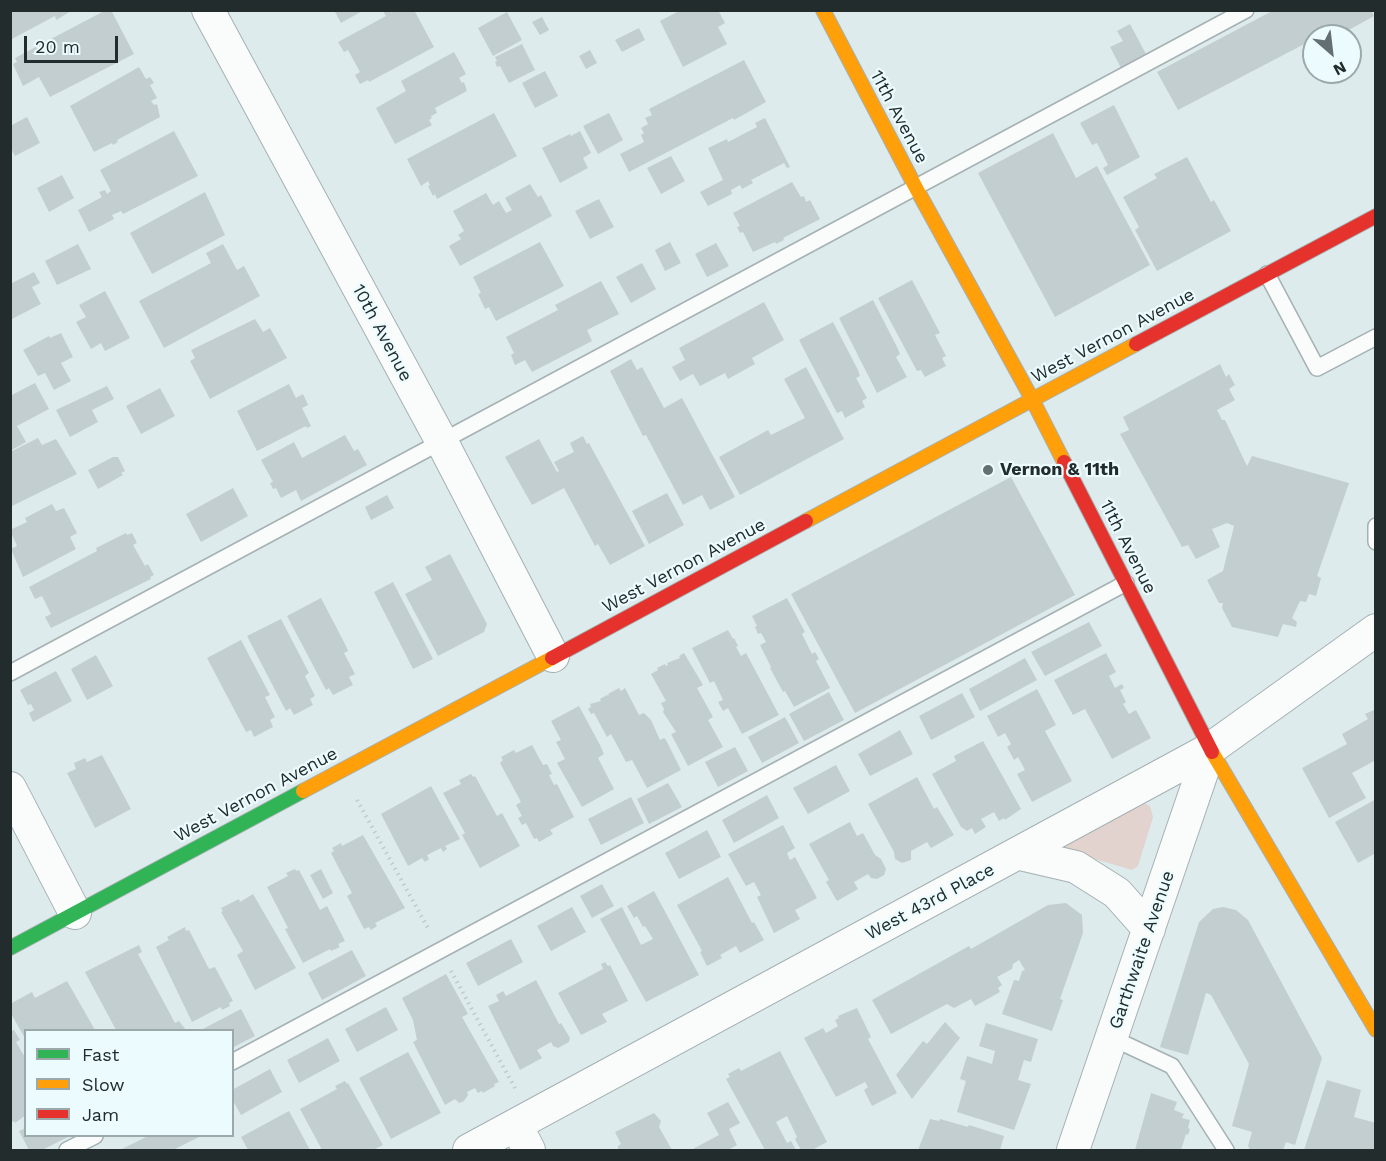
<!DOCTYPE html>
<html>
<head>
<meta charset="utf-8">
<style>
	body { margin:0 }
	#map { position:relative; width:1386px; height:1161px; overflow:hidden; background:#ddebed; font-family:"Work Sans",sans-serif }
	canvas { display:block }
	.frame { position:absolute; inset:0; border:12px solid #222c2d; pointer-events:none }
	.legend { position:absolute; left:24px; top:1029px; width:210px; height:108px; box-sizing:border-box; background:#ecfcfe; border:2px solid #9ba9aa; margin:0; padding:8px 10px; list-style:none; font-size:18px; color:#222c2d }
	.legend li { display:flex; align-items:center; gap:12px; height:30px }
	.legend b { width:30px; border:2px solid #9ba9aa }
	.north { position:absolute; left:1302px; top:24px; width:60px; height:60px; box-sizing:border-box; background:#ecfcfe; border:2px solid #9ba9aa; border-radius:50%; rotate:152deg; font-size:16px; font-weight:700; line-height:24px; text-align:center; color:#222c2d }
	.north::after { content:''; display:block; margin:auto; width:21px; height:27px; background:#636f70; clip-path:polygon(50% 0,100% 100%,50% 72%,0 100%) }
	.scale { position:absolute; left:24px; top:36px; width:94px; height:27px; box-sizing:border-box; border:3px solid #222c2d; border-top:0; padding-left:8px; font-size:18px; line-height:21px; white-space:nowrap; color:#222c2d; -webkit-text-stroke:4px #ecfcfe; paint-order:stroke }
</style>
</head>
<body>
<div id="map">
<canvas width="1386" height="1161"></canvas>
<div class="frame"></div>
<ul class="legend">
<li><b style="height:8px;background:#30b455"></b>Fast</li>
<li><b style="height:8px;background:#ff9f0a"></b>Slow</li>
<li><b style="height:8px;background:#e5322d"></b>Jam</li>
</ul>
<div class="north">N</div>
<div class="scale">20 m</div>
</div>
<script>
const ctx = document.querySelector('canvas').getContext('2d');
ctx.lineJoin = 'round';
function fill(path, color) { ctx.fillStyle = color; ctx.fill(path, 'evenodd'); }
function stroke(path, color, width, dash) { ctx.strokeStyle = color; ctx.lineWidth = width; ctx.lineCap = dash ? 'butt' : 'round'; ctx.setLineDash(dash || []); ctx.stroke(path); }
function label(font, color, halo, rows, align = 'center') {
  ctx.font = font + ' "Work Sans",sans-serif'; ctx.lineWidth = 4.5; ctx.setLineDash([]); ctx.textBaseline = 'middle'; ctx.strokeStyle = halo; ctx.fillStyle = color; for (const [text, x, y, turn = 0] of rows) {
    ctx.save(); ctx.translate(x, y); ctx.rotate((+turn || 0) * Math.PI / 180); ctx.textAlign = isNaN(turn) ? turn : align; if (halo) ctx.strokeText(text, 0, 0); ctx.fillText(text, 0, 0); ctx.restore();
  }
}
const green = new Path2D(`
	M1140,801L1150,806L1153,817L1138,866L1132,870L1051,846Z`);
const building = new Path2D(`
	M10,10H73L56,20L55,16L10,40Z
	M106,10H111L134,54L50,97L39,77L23,86L13,64L17,62L15,58Z
	M334,10H364L341,23Z
	M385,10H390L391,13L395,10H414L434,47L369,82L368,80L360,84L355,75L360,72L348,50L344,52L338,42L386,16L383,11Z
	M681,10H718L725,23L718,27L727,44L683,67L660,21Z
	M1274,10H1371L1374,16L1338,36L1333,29L1320,36H1314V39L1178,110L1157,72Z
	M507,12L522,40L493,56L478,28Z
	M542,17L549,30L540,35L532,22Z
	M1130,24L1146,54L1121,68L1110,47L1123,41L1117,31Z
	M639,28L645,40L622,52L615,40Z
	M522,44L535,70L509,83L500,66L497,67L495,62L497,61L495,57Z
	M590,50L597,63L586,69L579,56Z
	M454,52L466,74L459,78L462,83L464,82L467,91L435,108L437,113L431,116L432,118L429,120L432,125L395,144L376,108L406,91L401,81Z
	M744,60L766,102L734,120L733,118L629,172L620,154L644,142L641,135L644,133L641,128L648,124L645,118L652,115L649,109Z
	M139,67L146,79L150,77L154,83L150,85L157,98L151,101L154,105L157,104L160,117L117,140L118,142L113,145L112,143L94,152L70,106Z
	M545,71L558,96L535,108L522,83Z
	M1114,105L1140,157L1107,175L1103,168L1108,165L1097,143L1092,145L1080,123Z
	M494,113L517,156L437,199L435,194L433,196L428,186L430,185L428,181L421,186L407,159Z
	M609,113L623,140L598,154L583,126Z
	M27,117L40,143L15,156L10,147V126Z
	M765,118L790,167L787,168L784,163L751,180L753,183L742,189L740,185L731,190L732,194L708,206L700,192L723,180L708,148L727,139L728,142L757,127L755,123Z
	M174,131L198,176L123,214L121,211L112,215L114,219L89,232L78,210L102,197L99,192L105,190L107,194L111,191L100,170Z
	M580,131L591,153L583,158L588,168L560,183L542,148L570,134L571,136Z
	M1053,133L1076,178L1097,166L1150,265L1055,317L978,173Z
	M671,156L685,181L661,194L647,168Z
	M1187,157L1211,202L1214,200L1231,231L1157,271L1135,230L1139,227L1123,197L1157,178L1154,174Z
	M62,175L74,198L49,212L37,188Z
	M792,182L801,197L804,196L806,202L810,200L820,219L783,238L784,240L776,244L775,242L753,252L743,232L740,233L737,227L740,226L733,213Z
	M530,184L538,197L541,195L552,216L460,266L449,246L461,239L458,235L464,231L453,211L486,193L493,205L499,201L506,213L512,210L505,198Z
	M205,192L225,235L152,274L130,233Z
	M599,199L614,227L590,239L575,211Z
	M540,242L564,286L496,321L489,307L485,309L478,294L481,293L473,277Z
	M670,242L681,263L665,271L655,250Z
	M716,243L729,266L707,277L695,254Z
	M78,244L91,269L57,285L45,261Z
	M223,244L237,270L244,266L260,296L164,348L139,301L211,263L206,253Z
	M642,263L656,289L631,303L616,277Z
	M34,272L40,283L32,287L41,304L10,320V284Z
	M912,280L940,333L935,335L946,356L942,358L946,366L925,377L921,370L917,371L878,298Z
	M601,281L619,314L587,330L592,341L532,372L525,360L515,365L511,355L514,353L506,337L558,310L555,305Z
	M105,291L130,338L105,351L101,343L91,349L76,322L86,317L79,305Z
	M873,300L898,349L900,354L896,357L907,377L877,393L839,318Z
	M764,302L784,340L752,358L755,364L728,379L725,373L700,386L693,374L680,381L672,367L685,360L679,348Z
	M255,319L263,332L270,328L287,358L210,399L190,361L195,358L191,350Z
	M833,322L858,370L860,376L856,378L867,398L862,401L865,407L845,418L842,411L837,413L799,340Z
	M61,333L73,357L61,363L71,381L54,390L45,373L38,376L23,350L49,336L50,338Z
	M631,359L637,370L642,367L664,408L682,398L735,497L710,510L702,495L683,505L646,435L643,436L610,371Z
	M1220,364L1226,377L1229,374L1235,385L1229,389L1235,400L1217,410L1222,420H1225L1247,466L1252,456L1349,483L1317,576L1321,578L1316,596L1309,594L1306,602L1300,601L1292,618L1297,622L1296,627L1283,624L1278,637L1232,627L1222,608L1223,603H1219L1207,580L1223,571L1234,526L1227,523L1212,529L1220,547L1196,559L1188,545L1182,547L1120,434L1129,430L1123,417Z
	M806,367L844,439L740,495L719,457L768,430L771,435L805,418L784,379Z
	M35,383L49,409L17,426L26,442L10,451V396Z
	M289,384L296,398L303,394L308,405L302,408L311,426L307,428L306,426L257,451L237,411Z
	M107,386L114,399L92,410L98,422L70,437L56,410Z
	M160,388L175,416L141,434L126,406Z
	M345,435L354,451L358,449L367,465L301,501L296,490L281,498L276,488L273,489L270,483L273,482L261,460L294,442L302,458Z
	M583,436L587,444L589,443L645,546L610,565L598,544L595,546L564,488L532,505L505,457L539,439L557,472L559,471L554,462L574,452L570,443Z
	M38,438L42,445L56,439L77,474L10,507V452Z
	M113,457H118L125,471L121,473L123,475L98,489L88,470Z
	M1011,477L1075,595L855,713L791,594Z
	M233,488L248,516L201,542L186,514Z
	M667,493L684,525L649,544L632,511Z
	M387,495L394,508L371,520L365,507Z
	M52,504L56,511L64,508L77,533L70,537L76,549L23,577L11,549L17,546L10,530L27,522L25,518Z
	M126,533L127,535L132,533L137,543L133,545L145,566L148,564L154,575L150,577L151,579L51,628L45,617L51,614L42,596L35,599L29,587L97,551L96,548Z
	M450,554L487,624L484,632L438,656L405,594L432,580L425,567Z
	M393,582L433,659L413,669L374,592Z
	M321,598L346,646L348,651L344,653L355,674L349,677L353,685L333,695L329,688L326,690L287,616Z
	M787,598L805,632L802,634L812,654L815,652L819,659L816,661L830,688L794,707L785,691L783,692L770,668L771,667L760,645L766,642L761,633L758,634L755,627L757,626L752,616Z
	M281,619L309,673L305,676L315,696L310,699L313,705L294,715L290,708L286,711L247,636Z
	M1089,622L1102,646L1045,676L1031,652Z
	M728,630L733,639L734,638L738,646L736,647L741,656L746,653L779,715L742,734L728,708L723,711L718,702L723,700L714,681L710,683L692,648Z
	M241,640L270,695L265,697L275,717L270,720L273,727L254,737L251,730L246,732L207,658Z
	M684,653L703,685L697,688L713,717L708,720L723,747L688,766L671,734L676,732L663,712L664,709L661,703L666,701L651,674L658,670L657,668L665,664L666,666L668,665L667,663L680,658L679,656Z
	M1106,653L1116,672L1109,676L1115,688L1122,684L1124,688L1120,690L1126,702L1123,704L1129,714L1136,710L1151,738L1112,759L1085,709L1073,715L1054,680Z
	M96,655L113,686L87,700L71,669Z
	M1025,658L1037,680L980,711L969,689Z
	M56,671L72,701L33,722L29,713L34,710L31,704L28,705L20,690Z
	M619,688L621,691L625,688L639,715L644,713L651,720L660,740L664,738L666,740L681,770L647,788L632,760L626,762L611,734L607,737L594,713L591,714L588,709L591,707L590,704L601,701L600,699L607,695L609,696L608,694Z
	M1037,689L1056,725L1045,731L1072,781L1032,802L1017,774L1025,770L1018,757L1014,760L1007,747L1011,744L1005,733L998,737L987,716Z
	M829,692L844,720L804,741L789,714Z
	M962,693L975,717L931,740L919,716Z
	M579,706L600,745L604,754L598,758L614,789L582,807L557,763L565,759L556,742L561,740L551,721Z
	M1376,709V760L1352,773L1366,798L1329,818L1302,768L1347,744L1342,734L1368,719L1365,714Z
	M785,717L799,743L762,763L748,737Z
	M900,730L913,754L870,776L858,754Z
	M983,741L1021,809L1005,820L1004,818L999,821L994,812L981,819L986,827L975,834L972,828L967,831L961,827L932,774L956,761L954,756Z
	M532,745L543,765L547,764L552,774L549,775L554,785L557,784L574,817L550,830L553,834L539,842L537,838L534,839L526,823L522,825L518,818L522,816L516,805L521,802L500,763L503,760L501,757L514,750L516,753Z
	M735,747L748,771L718,787L705,762Z
	M102,755L131,809L95,828L67,773L76,769L74,763L85,758L87,762Z
	M836,765L850,791L808,814L793,788Z
	M471,774L473,777L475,776L497,816L502,813L520,846L480,868L462,835L465,833L443,793L461,784L459,780Z
	M917,777L934,809L937,807L954,835L931,848L927,842L911,851V860L902,863L895,859L894,852L868,804Z
	M668,783L682,807L649,824L637,799Z
	M431,786L460,839L445,846L447,849L443,852L441,848L427,855L429,859L425,862L422,858L408,866L381,814Z
	M767,795L779,818L734,843L722,820Z
	M631,797L644,823L601,845L588,819Z
	M1376,799V853L1358,863L1335,822Z
	M850,822L857,836L863,833L875,855L881,859L886,869L884,875L877,879L871,878L868,874L854,882L858,889L837,901L826,882L829,880L809,844Z
	M783,825L795,848L787,853L790,860L795,857L817,898L795,910L800,919L774,933L757,897L761,895L754,882L746,886L728,854Z
	M707,830L721,857L679,879L665,853Z
	M363,835L405,908L375,923L377,926L371,930L369,927L364,929L347,896L352,893L331,853L334,851L332,848L341,843L342,846Z
	M295,869L296,871L299,870L320,910L327,906L345,941L338,944L340,947L331,951L330,949L303,963L285,929L288,928L267,887L288,876L286,873Z
	M321,869L333,893L323,899L310,875Z
	M728,877L752,923L754,922L764,940L740,953L736,946L720,955L722,958L707,966L700,952L702,951L677,905Z
	M602,884L614,906L592,918L580,896Z
	M654,891L699,975L646,1002L600,919L622,907L641,945L653,939L645,926L643,927L637,916L634,918L627,906Z
	M253,894L296,968L255,990L237,955L243,951L221,912L223,911L221,908L239,899L240,902Z
	M1066,903L1082,915L1083,933L1060,999L1063,1000L1052,1031L1002,1014L1014,980L1019,981L1022,971L1025,970L1019,960L1013,964L1012,969L997,977L1002,985L998,988L1000,992L975,1006L971,999L954,1008L947,1004L891,1034L872,1000L969,946L971,949L1048,905Z
	M572,907L586,932L551,951L537,926Z
	M1223,907L1236,910L1248,920L1322,1058L1295,1145L1286,1142L1283,1150H1250L1248,1146L1252,1132L1232,1126L1249,1064L1211,995L1206,993L1188,1055L1160,1047L1199,922L1213,909Z
	M185,927L186,931L189,930L209,969L215,967L233,1001L229,1003L230,1006L222,1010L221,1007L192,1022L156,947L169,940L167,937Z
	M511,939L523,962L478,986L466,963Z
	M139,945L142,952L138,954L175,1023L179,1021L186,1030H116L85,972Z
	M352,950L366,976L322,1000L308,973Z
	M605,962L608,966L610,965L628,1001L602,1014L607,1022L581,1035L558,993L603,969L601,964Z
	M446,974L468,1014L462,1017L499,1082L494,1084L495,1086L483,1093L482,1091L478,1093L475,1088L467,1092L468,1095L464,1101L459,1103L455,1099L445,1105L413,1042L417,1040L413,1020L402,998Z
	M536,980L559,1024L561,1023L570,1038L569,1042L558,1048L553,1046L551,1042L537,1050L542,1058L520,1070L488,1006L499,1001L496,995L503,991L506,996Z
	M67,981L95,1030H26V1040L10,1012V1004L32,992L35,998Z
	M386,1007L398,1030L357,1052L345,1029Z
	M857,1008L871,1037L868,1039L897,1093L872,1106L864,1090L868,1087L865,1082L836,1097L804,1038L823,1028L826,1033L838,1026L835,1020L839,1018L838,1016Z
	M241,1009L255,1036L232,1048V1030H201Z
	M945,1022L960,1038L912,1099L896,1075L923,1041L927,1044Z
	M986,1023L1038,1039L1031,1062L1024,1060L1018,1080L1031,1084L1014,1130L957,1112L966,1081L960,1079L967,1056L992,1064L995,1051L979,1046Z
	M14,1030L20,1040L16,1042L26,1059V1115L15,1123L14,1121L10,1123V1031Z
	M328,1038L340,1061L299,1083L287,1060Z
	M780,1051L827,1142L812,1150H801L795,1139L797,1137L787,1116L776,1122L787,1143L791,1141L796,1150H765L726,1079L730,1077L728,1074L739,1068L741,1071Z
	M408,1052L441,1113L391,1139L359,1078Z
	M270,1069L282,1092L241,1115L232,1099V1090Z
	M1327,1080L1361,1090L1354,1117L1376,1123V1150H1304Z
	M345,1081L347,1084L348,1083L383,1145L373,1150H320L321,1148L300,1109L337,1089L335,1086Z
	M1151,1093L1177,1102L1174,1110L1184,1114L1182,1118L1190,1120L1188,1128L1190,1129L1188,1135L1186,1134L1181,1150H1135Z
	M728,1102L740,1123L729,1129L737,1145L728,1150H691L719,1135L707,1113Z
	M289,1111L310,1150H248L241,1137Z
	M654,1113L661,1121L659,1127L672,1150H618V1146L621,1144L615,1132Z
	M930,1119L939,1121L940,1119L968,1127L969,1125L1004,1136L1000,1150H918Z
	M26,1128V1136H70L42,1150H29L19,1131Z
	M148,1136H201L173,1150H120Z`);
const path = new Path2D(`
	M357,800L429,930
	M451,971L516,1090`);
const lane = new Path2D(`
	M1267,274L1317,368L1376,337
	M1376,526V542
	M10,673L1246,10
	M1112,1038L1172,1066L1226,1150
	M232,1062L1126,583
	M67,1150L95,1136`);
const street = new Path2D(`
	M208,10L442,442L553,656
	M10,788L75,913
	M1020,854L1076,867L1117,893L1149,929
	M516,1125L529,1150
	M469,1150L1210,749L1376,630
	M1073,1150L1210,749`);
const fast = new Path2D(`
	M10,948L303,791`);
const slow = new Path2D(`
	M823,10L916,188L1032,399L1064,462
	M806,521L1136,344
	M1212,752L1376,1030
	M303,791L552,658`);
const jam = new Path2D(`
	M1136,344L1376,216
	M1064,462L1212,752
	M552,658L806,521`);
const markers = [
	[988,470,6,"#636f70"]
];
const streetNames = [
	["11th Avenue",899,117,62],
	["10th Avenue",382,333,62],
	["West Vernon Avenue",1113,336,-28],
	["11th Avenue",1128,547,63],
	["West Vernon Avenue",684,566,-28],
	["West Vernon Avenue",256,795,-28],
	["West 43rd Place",930,902,-28],
	["Garthwaite Avenue",1142,950,-71]
];
const poiNames = [
	["Vernon & 11th",1000,470]
];
fill(green, '#e2d3ce');
fill(building, '#c3ced0');
stroke(lane, '#a5b1b2', 18);
stroke(street, '#a5b1b2', 34);
stroke(fast, '#a5b1b2', 16);
stroke(slow, '#a5b1b2', 16);
stroke(jam, '#a5b1b2', 16);
stroke(path, '#c3c9c9', 4, [1.5, 4.5]);
stroke(lane, '#fafcfc', 15);
stroke(street, '#fafcfc', 32);
stroke(fast, '#30b455', 14);
stroke(slow, '#ff9f0a', 14);
stroke(jam, '#e5322d', 14);
for (const [x, y, r, color] of markers) { const dot = new Path2D(); dot.arc(x, y, r, 0, 2 * Math.PI); ctx.fillStyle = color; ctx.fill(dot); stroke(dot, '#ecfcfe', 2); }
label('18px', '#222c2d', '#ecfcfe', streetNames);
label('bold 18px', '#222c2d', '#ecfcfe', poiNames, 'left');
</script>
</body>
</html>
